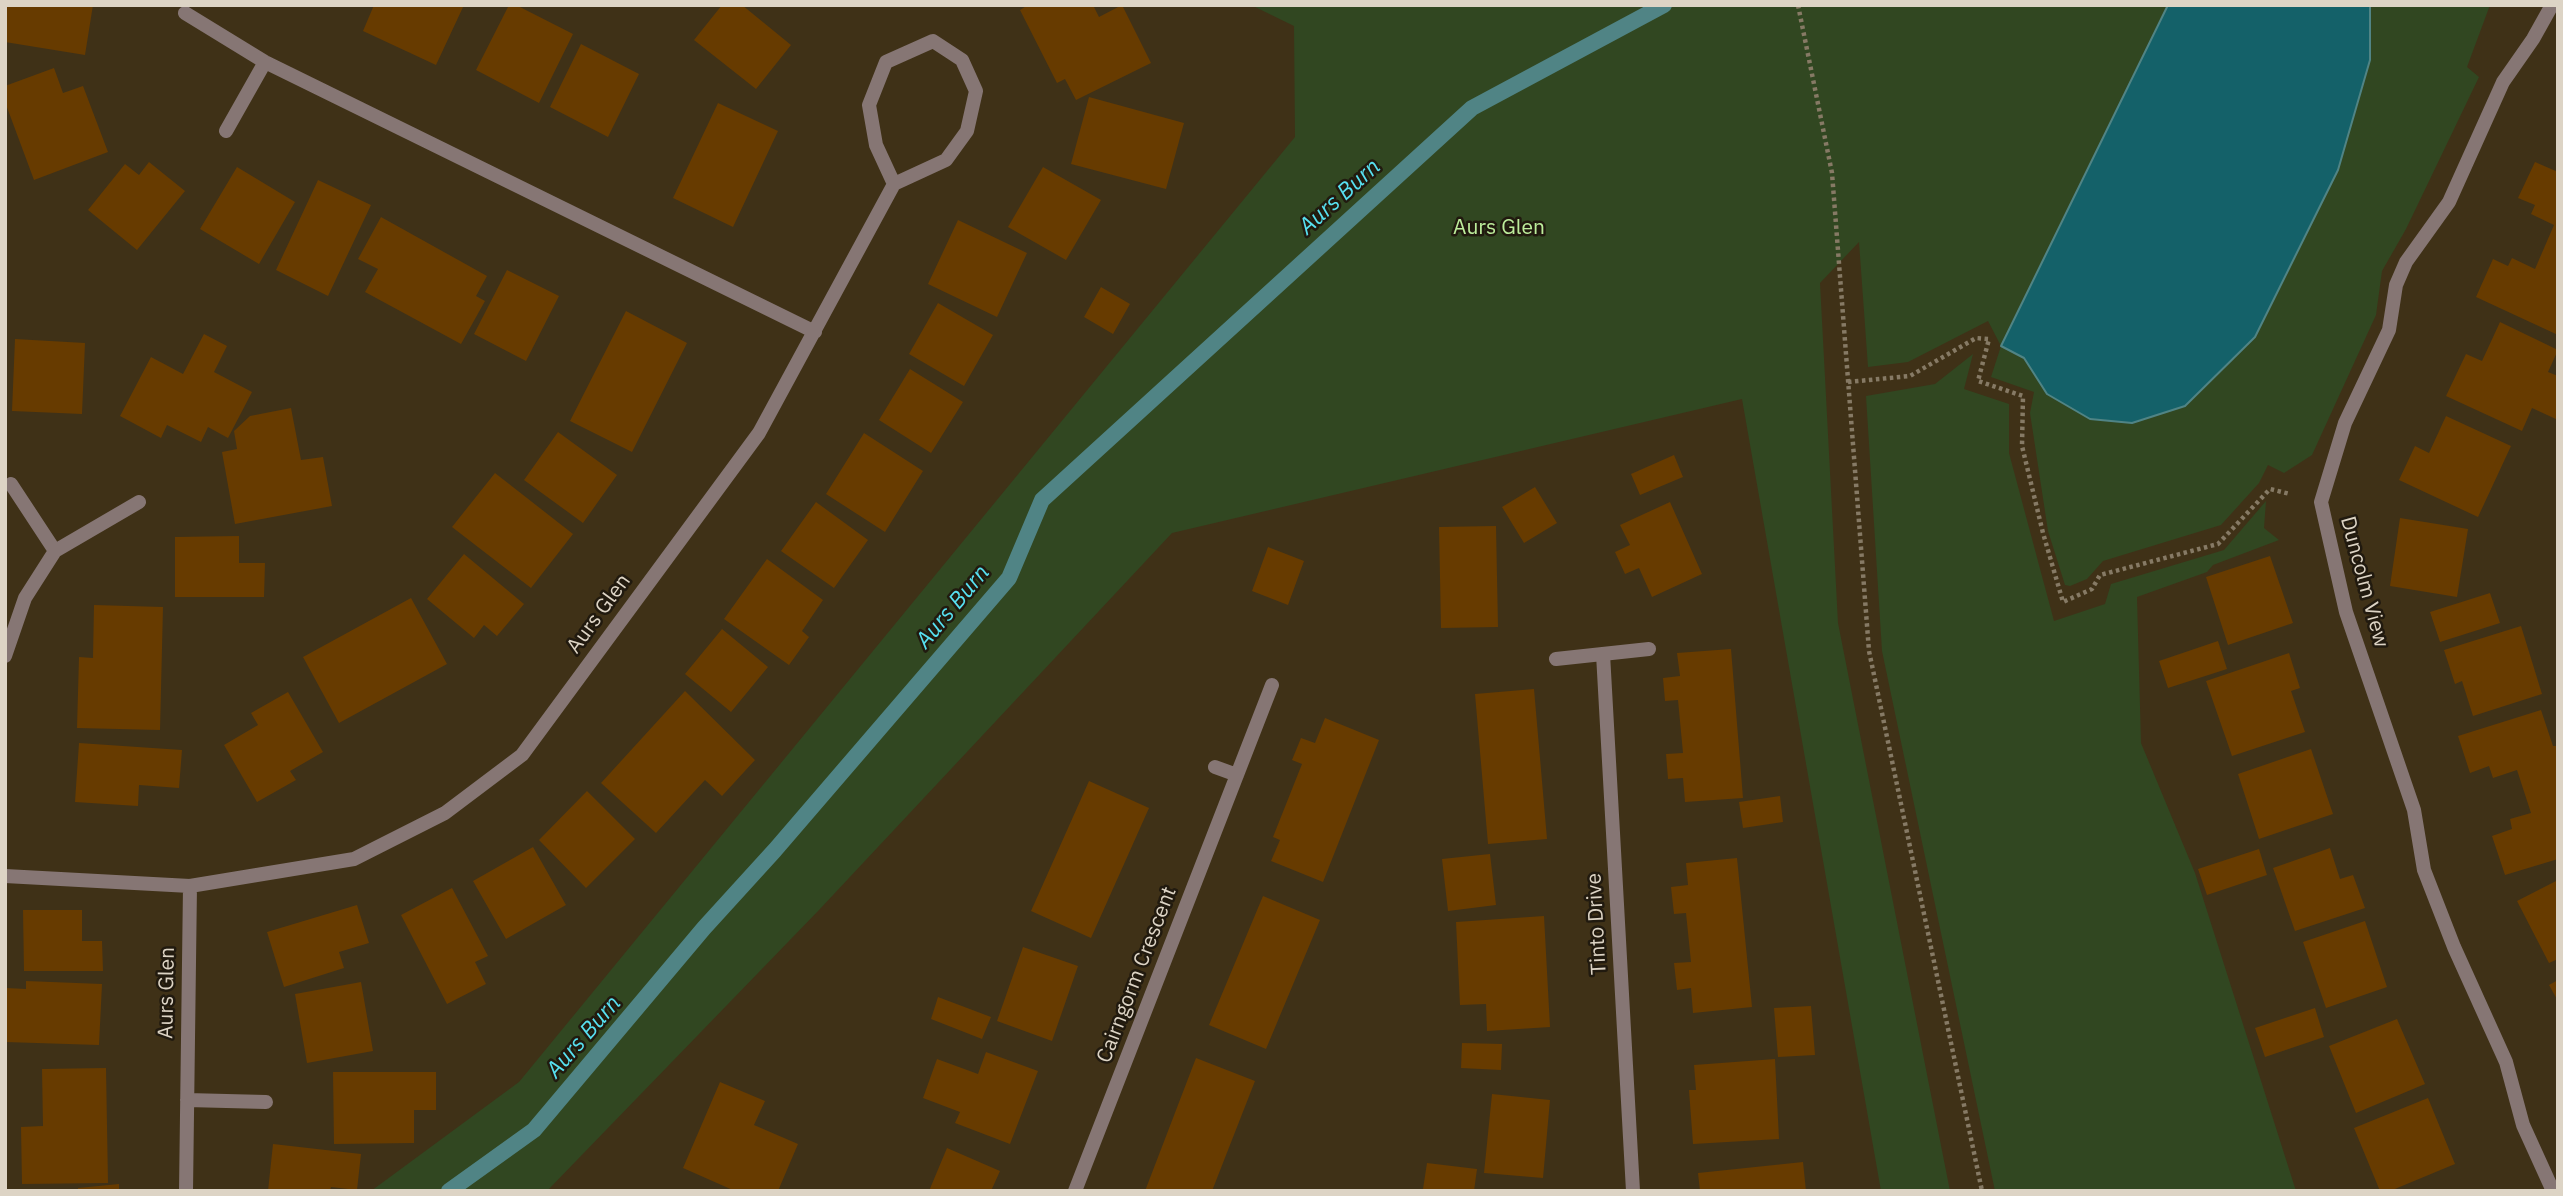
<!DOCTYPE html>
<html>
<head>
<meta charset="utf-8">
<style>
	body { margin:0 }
	#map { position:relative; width:2563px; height:1196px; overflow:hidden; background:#3f3117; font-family:"IBM Plex Sans",sans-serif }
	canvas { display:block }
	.frame { position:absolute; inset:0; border:7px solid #ddd4c5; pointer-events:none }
</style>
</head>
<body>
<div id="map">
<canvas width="2563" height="1196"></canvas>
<div class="frame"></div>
</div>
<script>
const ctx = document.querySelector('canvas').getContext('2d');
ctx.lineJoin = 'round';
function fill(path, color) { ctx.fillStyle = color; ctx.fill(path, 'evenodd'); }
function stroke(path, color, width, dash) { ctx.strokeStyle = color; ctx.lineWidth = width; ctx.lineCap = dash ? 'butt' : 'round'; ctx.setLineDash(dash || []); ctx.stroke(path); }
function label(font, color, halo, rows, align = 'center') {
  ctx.font = font + ' "IBM Plex Sans",sans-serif'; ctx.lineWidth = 5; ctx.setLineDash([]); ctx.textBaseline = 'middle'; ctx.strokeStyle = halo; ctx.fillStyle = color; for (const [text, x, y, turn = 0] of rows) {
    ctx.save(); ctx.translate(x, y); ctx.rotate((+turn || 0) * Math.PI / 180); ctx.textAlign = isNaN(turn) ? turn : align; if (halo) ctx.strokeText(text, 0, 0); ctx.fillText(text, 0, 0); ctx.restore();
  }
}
const green = new Path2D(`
	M1251,5H2168L2002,346L2024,358L2047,394L2370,60V5H2490L2467,67L2479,77L2406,229L2382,271L2376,315L2312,455L2284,473L2268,465L2259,483L2221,525L2103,561L2087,579L2070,586L2065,585L2048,531L2030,413L2034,392L1991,377L2001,346L1988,321L1908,362L1868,367L1859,242L1820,283L1838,623L1950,1191H1881L1742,399L1172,533L819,910L547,1191H371L519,1082L1295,137L1294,26Z
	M1973,354L1964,389L2009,404V453L2054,621L2105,604L2111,584L2224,550L2266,501L2264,528L2279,540L2213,565L2207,572L2137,597L2141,743L2195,873L2296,1191H1995L1882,651L1866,396L1935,384Z`);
const water = new Path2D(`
	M2168,5H2370V60L2338,170L2255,337L2185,406L2132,423L2090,419L2047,394L2024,358L2001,346Z`);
const stream = new Path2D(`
	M449,1191L534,1130L704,928L775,850L1009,578L1042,500L1472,108L1664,5`);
const building = new Path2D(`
	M5,5H93L85,55L5,42Z
	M374,5H464L436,65L363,31Z
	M509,5H516L573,34L539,103L476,70Z
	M722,5H742L791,45L756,89L694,40Z
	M1028,5H1093L1099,17L1122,5L1151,63L1076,100L1065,79L1057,83L1020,10Z
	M581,44L639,74L608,137L550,107Z
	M54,68L63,93L83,86L108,152L34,180L5,102V86Z
	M1089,97L1184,123L1166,189L1071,164Z
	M718,103L778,131L733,227L673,198Z
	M149,162L185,191L137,250L88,210L125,164L139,175Z
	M2535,162L2558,172V335L2476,297L2493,259L2508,266L2512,258L2535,269L2554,225L2531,214L2535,205L2518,198Z
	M237,167L295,202L259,264L200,229Z
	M1043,167L1101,200L1066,260L1008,227Z
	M318,180L371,205L328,296L276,270Z
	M381,217L487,276L476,296L485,301L461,344L365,292L378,269L358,259Z
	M958,220L1027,253L997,317L928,284Z
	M507,270L559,296L526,361L474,334Z
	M1101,287L1130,304L1113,334L1084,317Z
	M938,303L993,335L964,386L909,354Z
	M626,311L687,343L632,452L570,421Z
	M2500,322L2558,350L2548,372L2558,376V420L2532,408L2522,431L2446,396L2466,354L2482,361Z
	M204,334L227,346L214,372L252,392L228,438L208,427L201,442L167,425L161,438L120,416L151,357L183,374Z
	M15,339L85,343L82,414L12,411Z
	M910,369L963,402L931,453L879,420Z
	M291,408L301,460L323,457L332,506L235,524L222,452L237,449L234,431L250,416Z
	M2446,416L2511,446L2478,517L2399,480L2415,446L2429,453Z
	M558,432L617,475L583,523L524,480Z
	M864,433L923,471L885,532L826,494Z
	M1674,455L1683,477L1640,495L1631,474Z
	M495,473L573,534L531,588L452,527Z
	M1535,487L1557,523L1524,543L1502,507Z
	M816,502L868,540L834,588L781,551Z
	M1670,502L1702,574L1652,597L1639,568L1625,574L1615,552L1630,545L1620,525Z
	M2400,518L2468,529L2457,597L2390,586Z
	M1496,526L1498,627L1441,628L1439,527Z
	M239,536V563H265L264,597H175V537Z
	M1268,547L1304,561L1288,605L1252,591Z
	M464,554L524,604L497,636L484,625L474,638L427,599Z
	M2270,556L2293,623L2228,645L2206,577Z
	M767,559L823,600L802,631L809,637L789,665L724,619Z
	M2490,593L2500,623L2440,642L2430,612Z
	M411,598L447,664L339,723L303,657Z
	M94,605L163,607L160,730L77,728L79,657L93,658Z
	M2521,626L2542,694L2473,716L2462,681L2455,684L2444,650Z
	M722,629L768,667L731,712L685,674Z
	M2218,641L2227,669L2168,688L2159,661Z
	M1731,649L1743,798L1685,802L1683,778L1668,779L1666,754L1683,753L1678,700L1665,701L1663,678L1680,676L1677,653Z
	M2289,653L2300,688L2291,691L2305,732L2232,756L2206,681Z
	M1534,689L1547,839L1488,844L1475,694Z
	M685,691L755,760L722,796L705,780L656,833L601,783Z
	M288,692L323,752L290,771L296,780L257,802L224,745L258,725L251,713Z
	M2541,710L2553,746H2558V859L2505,875L2492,836L2512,829L2510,819L2531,813L2517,770L2493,778L2489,766L2470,773L2458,736Z
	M1325,718L1379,740L1323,882L1271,861L1280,840L1273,837L1302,764L1292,760L1301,738L1315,743Z
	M79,743L182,750L179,788L139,785L138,806L75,802Z
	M2311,749L2333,814L2259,839L2238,774Z
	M1089,781L1149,808L1091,938L1031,911Z
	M587,791L635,839L586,888L539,840Z
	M1780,796L1783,822L1743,828L1739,802Z
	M533,847L566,905L506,939L473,881Z
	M2330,848L2340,879L2353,875L2365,908L2295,931L2273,868Z
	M2259,849L2267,875L2207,895L2198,869Z
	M1490,854L1496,905L1448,911L1442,859Z
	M1737,858L1752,1007L1693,1013L1691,988L1677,990L1674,963L1691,962L1686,913L1674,914L1671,887L1688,885L1686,863Z
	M2558,880V959L2549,963L2517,901Z
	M452,888L488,956L475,962L486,984L447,1004L401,915Z
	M1263,896L1320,920L1266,1049L1209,1025Z
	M357,905L369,943L339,952L344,968L284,987L267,932Z
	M23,910H82V941H102L103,971H24Z
	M1544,916L1550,1027L1487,1031L1486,1004L1460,1005L1456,922Z
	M2365,921L2387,987L2326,1008L2303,942Z
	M1023,947L1078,966L1052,1041L997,1021Z
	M2558,980V1001L2549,985Z
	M26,981L102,984L99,1045L5,1042L6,988L26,989Z
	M361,982L373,1051L307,1063L295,994Z
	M938,997L991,1017L982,1039L931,1019Z
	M1811,1006L1815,1055L1778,1057L1774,1008Z
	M2315,1008L2324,1037L2265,1057L2255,1028Z
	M2397,1019L2425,1084L2356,1113L2329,1046Z
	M1462,1043L1502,1044L1501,1070L1461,1068Z
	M986,1052L1038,1071L1010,1144L955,1123L960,1112L923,1098L937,1059L978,1074Z
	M1196,1058L1255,1081L1212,1191H1145Z
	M1775,1059L1779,1139L1693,1144L1689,1090H1696L1694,1065Z
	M106,1068L108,1183L22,1184L21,1127L43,1126L42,1069Z
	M333,1072H436V1110H414V1143L334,1144Z
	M720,1082L765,1101L754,1125L798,1144L778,1191H735L683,1168Z
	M1492,1094L1550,1100L1543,1178L1484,1173Z
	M2428,1098L2455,1164L2390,1191H2380L2354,1128Z
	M273,1144L361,1154L357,1190L331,1187L330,1191H268Z
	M947,1148L1000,1171L991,1191H929Z
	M1803,1162L1806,1191H1700L1698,1173Z
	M1427,1163L1477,1169L1474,1191L1423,1189Z
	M119,1184V1191H78V1188Z`);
const path = new Path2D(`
	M1798,5L1832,173L1869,651L1982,1191
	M1848,382L1910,376L1976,338L1989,339L1978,381L2023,396L2022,446L2043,533L2063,602L2092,589L2100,575L2218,544L2270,489L2290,494`);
const street = new Path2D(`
	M2552,5L2533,39L2503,82L2449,202L2406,262L2396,285L2389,330L2345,423L2321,502L2346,612L2414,810L2424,870L2454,947L2506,1062L2523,1125L2553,1191
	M185,13L265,62L815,332
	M226,131L265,62
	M11,484L55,551
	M1603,654L1633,1191
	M5,656L25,598L55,551L139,502
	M1556,659L1649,649
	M1215,767L1237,775
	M5,876L190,886L354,859L445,813L522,755L759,433L894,184L946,160L967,131L976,91L962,60L933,41L886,62L869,105L876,145L894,184
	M187,1100L266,1102
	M186,1191L190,886
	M1075,1191L1272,685`);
const parkNames = [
	["Aurs Glen",1499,228]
];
const streetNames = [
	["Duncolm View",2364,582,75],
	["Aurs Glen",599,614,-54],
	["Tinto Drive",1597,924,-93],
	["Cairngorm Crescent",1137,975,-69],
	["Aurs Glen",167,993,-89]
];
const waterNames = [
	["Aurs Burn",1340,197,-42],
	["Aurs Burn",953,607,-50],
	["Aurs Burn",584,1037,-49]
];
fill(green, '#314721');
fill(water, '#146169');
stroke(water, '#508485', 2);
stroke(stream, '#508485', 16);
fill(building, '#673b00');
stroke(path, '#867a65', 4.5, [3.5, 3.5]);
stroke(street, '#867674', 14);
label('21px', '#bded9b', '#211a0f', parkNames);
label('21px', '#ddd4c5', '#211a0f', streetNames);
label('italic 23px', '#57e0f0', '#211a0f', waterNames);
</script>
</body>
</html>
